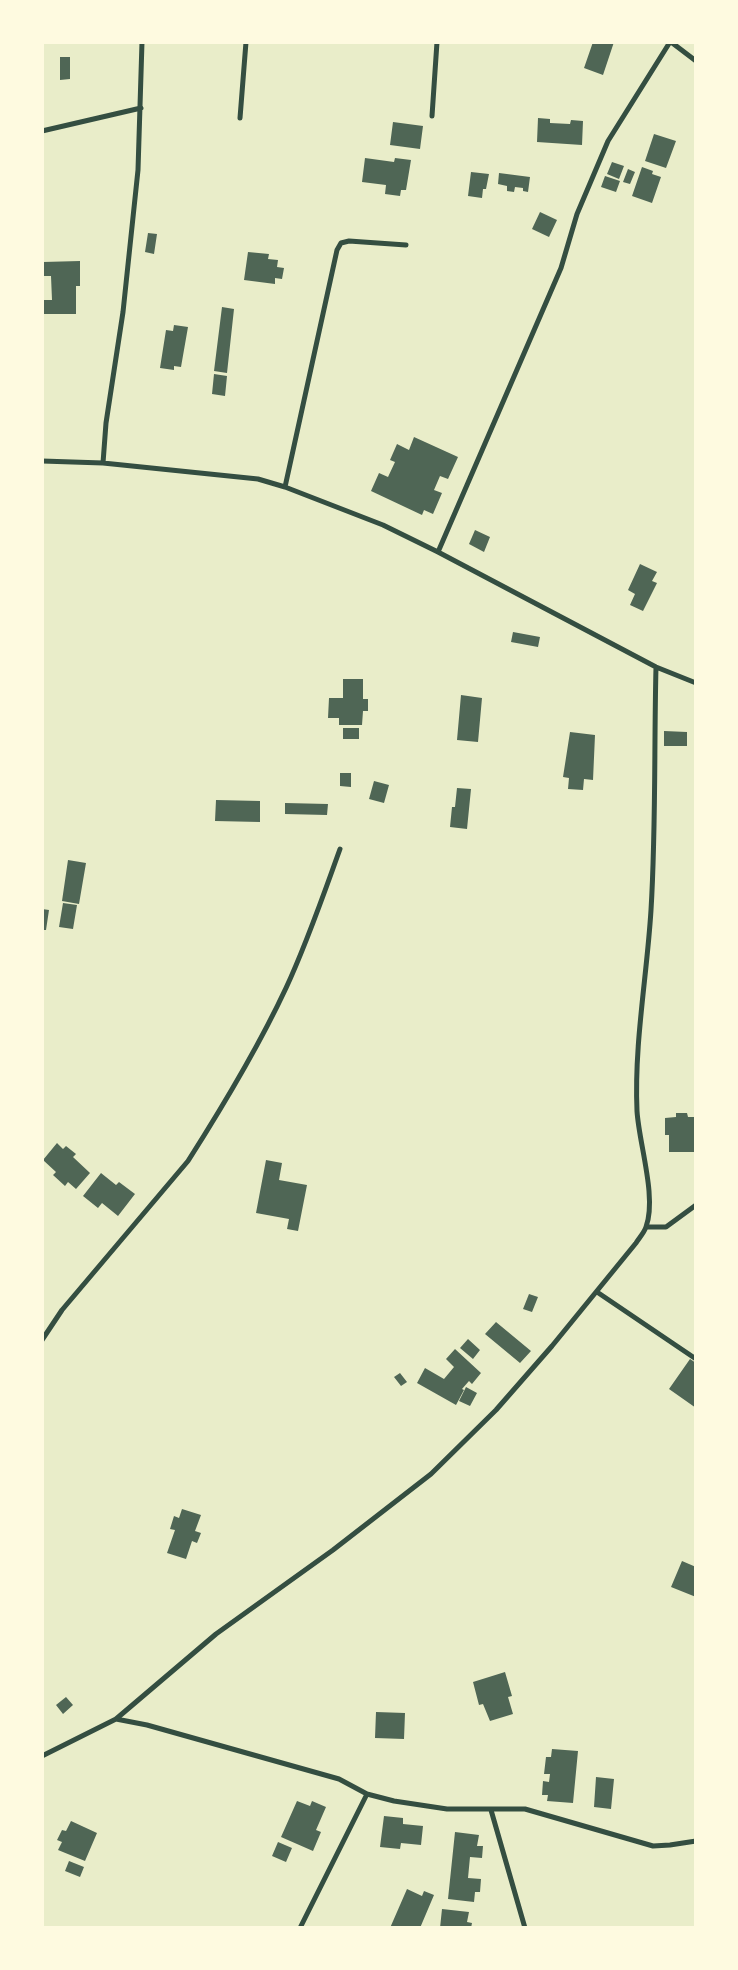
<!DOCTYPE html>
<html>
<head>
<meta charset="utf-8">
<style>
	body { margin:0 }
	#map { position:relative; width:738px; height:1970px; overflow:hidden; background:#e9edc9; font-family:"IBM Plex Serif",serif }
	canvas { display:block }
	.frame { position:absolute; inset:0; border:44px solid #fefae0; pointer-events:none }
</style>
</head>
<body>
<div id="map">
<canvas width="738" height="1970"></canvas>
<div class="frame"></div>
</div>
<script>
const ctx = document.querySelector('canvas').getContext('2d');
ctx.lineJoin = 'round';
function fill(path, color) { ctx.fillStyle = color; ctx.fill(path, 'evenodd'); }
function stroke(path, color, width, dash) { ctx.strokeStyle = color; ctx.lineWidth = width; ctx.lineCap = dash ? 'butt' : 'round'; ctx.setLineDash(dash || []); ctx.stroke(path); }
const building = new Path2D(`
	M593,42H614L603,75L584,68Z
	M60,57H70V79L60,80Z
	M538,118L550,119V123L570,124L571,120L583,121L582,145L537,142Z
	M393,122L423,126L420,149L390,145Z
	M654,134L676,141L666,168L645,161Z
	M365,158L394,162L395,158L411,160L406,190H401L400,196L385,194L386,185L362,182Z
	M612,162L624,166L619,179L607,174Z
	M642,167L653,171L652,174L661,177L652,203L632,196Z
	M628,169L635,172L630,184L623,182Z
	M471,172L489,174L486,189H483L482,198L468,196Z
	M499,173L530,177L528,192L523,191V188L515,187L514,192L507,191V186L498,184Z
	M605,176L620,181L616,192L601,187Z
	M540,212L557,220L549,237L532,229Z
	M148,233L157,234L154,254L145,252Z
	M248,252L269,254L268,259L278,260L277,267L284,268L282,279L275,278V284L244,280Z
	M80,261V286H76V314H44V300H52L51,276H43V262Z
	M222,307L234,309L227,373L214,371Z
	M174,325L188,327L181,367L174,366V370L160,368L166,330L173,331Z
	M214,374L227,376L225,396L212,394Z
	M414,437L458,457L448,479L440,476L434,490L442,493L433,514L424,510L422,515L371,491L379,473L388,477L395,462L390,460L397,444L409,450Z
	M475,530L490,537L484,552L469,544Z
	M640,564L657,572L652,581L657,583L643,611L630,605L635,594L628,590Z
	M513,632L540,637L538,647L511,642Z
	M343,679H363V699H368V711H363L362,725H339V718H328L329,698H343Z
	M461,695L482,698L478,742L457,740Z
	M343,728H359V739H343Z
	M664,731L687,732V746H664Z
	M570,732L595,735L593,780L584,779L583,790L568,789L569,778L563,777Z
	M340,773H351V787L340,786Z
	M374,781L389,785L384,803L369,799Z
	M457,788L471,789L467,829L450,827L452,807H455Z
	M216,800L260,801V822L215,821Z
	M285,803L328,804L327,815L285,814Z
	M68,860L86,863L79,904L62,901Z
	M63,903L77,905L73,929L59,927Z
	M42,909L49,910L46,930H42Z
	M676,1113H687L688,1117H696V1152H669V1135H665V1118L676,1117Z
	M57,1143L63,1149L66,1146L76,1154L73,1157L90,1173L76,1189L68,1182L65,1186L53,1175L56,1172L43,1160Z
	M266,1160L282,1163L279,1180L307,1185L298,1231L287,1229L289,1219L256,1213Z
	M101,1173L116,1185L119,1182L135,1194L118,1216L102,1203L98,1208L83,1196Z
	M529,1294L538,1297L532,1312L523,1309Z
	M496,1322L531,1351L520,1363L485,1334Z
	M468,1339L480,1350L473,1359L460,1348Z
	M455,1349L481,1373L472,1384L469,1381L462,1389L464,1390L456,1405L417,1383L425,1368L444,1379L454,1367L446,1359Z
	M690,1359L696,1363V1408L669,1389Z
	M400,1373L407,1382L401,1386L394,1377Z
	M466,1387L477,1393L470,1406L459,1401Z
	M182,1509L201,1515L195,1531L201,1533L197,1543L192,1541L186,1559L167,1553L175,1530L170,1529L174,1516L179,1518Z
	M682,1561L696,1567V1597L671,1587Z
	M505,1672L512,1696L508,1697L513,1714L490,1721L483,1704L479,1705L473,1682Z
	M66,1697L73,1705L63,1714L56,1705Z
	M376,1712L405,1713L404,1739L375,1738Z
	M552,1749L578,1751L573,1803L547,1801L548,1795H542L543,1781L549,1782L550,1774H544L546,1757H551Z
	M596,1777L614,1779L611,1809L594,1807Z
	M297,1801L310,1806L312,1801L326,1807L316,1830L321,1832L313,1851L281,1837Z
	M384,1816L403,1818V1824L423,1826L421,1845L401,1843L400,1849L380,1847Z
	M71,1821L97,1833L85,1861L58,1850L62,1842L57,1840L62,1830L66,1831Z
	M455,1832L479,1835L477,1846H483L482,1858L470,1857L468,1878L481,1879L480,1892H475L474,1902L448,1899Z
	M278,1842L292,1848L286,1862L272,1856Z
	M69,1861L84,1867L80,1877L65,1871Z
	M407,1889L422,1896L424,1891L434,1895L420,1928H390Z
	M442,1909L469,1912L467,1922L472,1923L471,1928H440Z`);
const minor = new Path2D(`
	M671,42L696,61
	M432,116L437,42
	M240,118L246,42
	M42,131L141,108
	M42,461L103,463L258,479L285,487L383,525L438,552L656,667L696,683
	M103,463L106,423L123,312L138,170L142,42
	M285,487L337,250L341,243L349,241L406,245
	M438,552L561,268L577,214L608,141L670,42
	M646,1227H666L696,1205
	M597,1292L696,1359
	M42,1340L62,1310L188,1161C223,1106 258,1048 286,988C307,943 323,896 340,849
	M116,1719L216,1634L333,1550L431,1474L496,1410L552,1346L636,1243C639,1238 644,1233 646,1227C657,1197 639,1144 637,1111C634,1044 647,976 651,910C656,829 654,748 656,667
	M42,1756L116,1719L147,1725L339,1779L367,1794L394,1801L447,1809H525L653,1846L670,1845L696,1841
	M491,1810L525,1928
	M300,1928L367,1794`);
fill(building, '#4f6655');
stroke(minor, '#344e41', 5);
</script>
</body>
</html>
